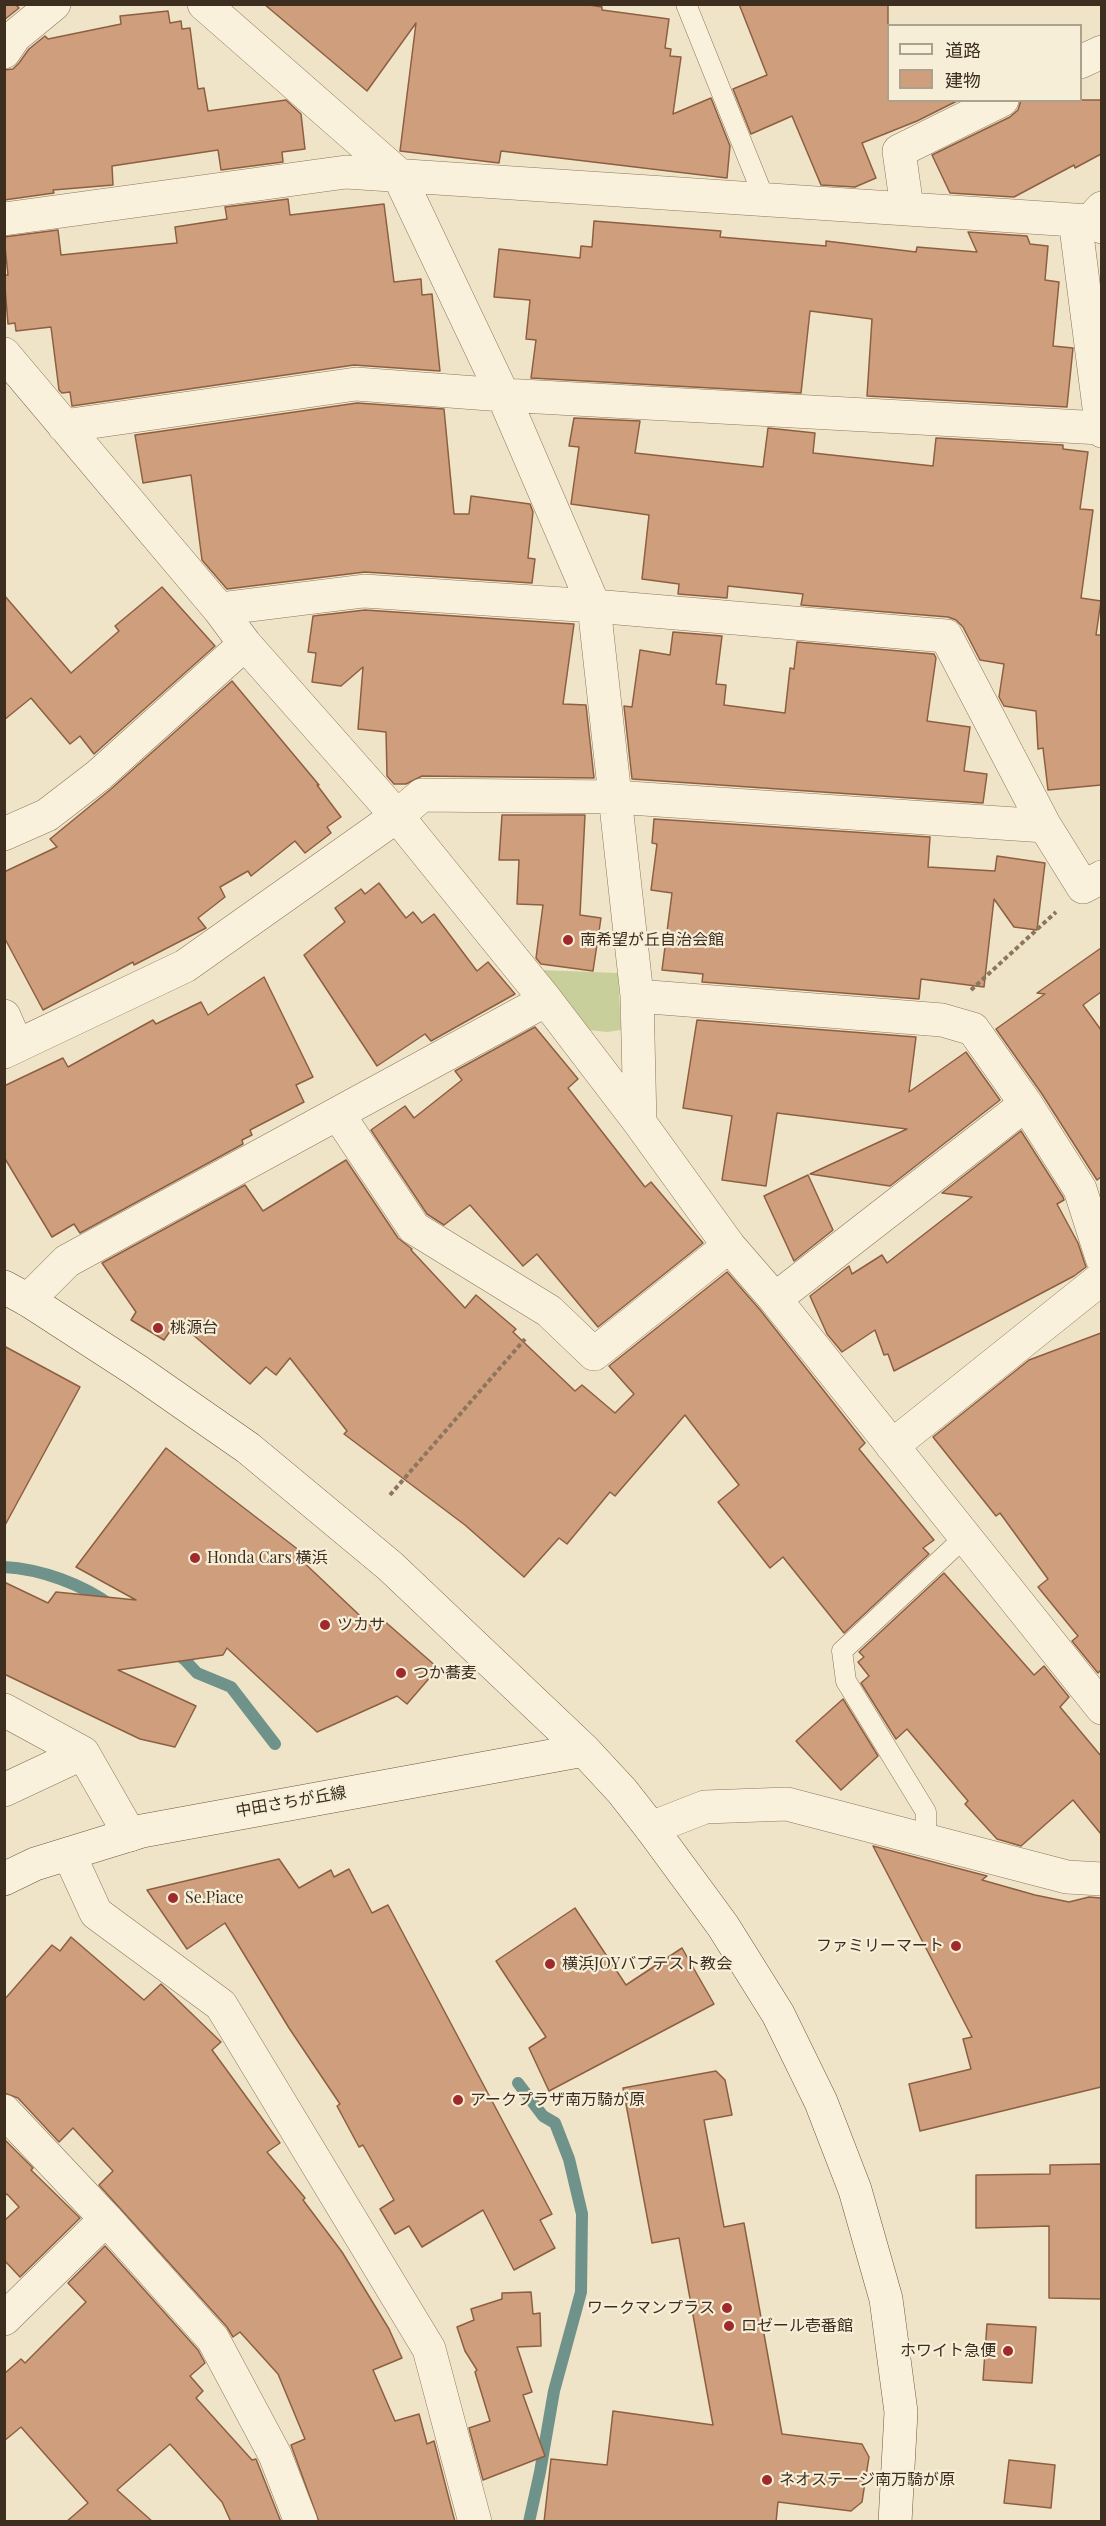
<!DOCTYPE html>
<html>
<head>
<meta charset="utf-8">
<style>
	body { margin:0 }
	#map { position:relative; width:1106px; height:2526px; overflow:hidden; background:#f0e4c8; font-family:"Playfair Display","Noto Sans JP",serif }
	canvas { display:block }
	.frame { position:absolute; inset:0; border:6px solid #3d2e20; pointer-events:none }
	.legend { position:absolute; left:887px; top:24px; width:195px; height:78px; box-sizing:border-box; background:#f7eed8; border:2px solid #ada18e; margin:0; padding:8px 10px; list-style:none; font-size:18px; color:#3d2e20 }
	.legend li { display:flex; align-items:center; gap:12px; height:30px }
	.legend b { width:30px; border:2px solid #ada18e }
</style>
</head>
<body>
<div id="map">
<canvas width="1106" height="2526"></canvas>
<div class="frame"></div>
<ul class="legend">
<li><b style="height:8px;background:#faf1dc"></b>道路</li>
<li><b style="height:16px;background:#cf9f7d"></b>建物</li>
</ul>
</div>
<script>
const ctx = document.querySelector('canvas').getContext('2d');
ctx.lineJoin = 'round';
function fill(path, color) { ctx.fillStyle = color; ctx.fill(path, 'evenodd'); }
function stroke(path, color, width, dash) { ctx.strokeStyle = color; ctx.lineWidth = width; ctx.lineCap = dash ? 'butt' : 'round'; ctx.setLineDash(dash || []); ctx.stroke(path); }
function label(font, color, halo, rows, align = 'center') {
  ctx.font = font + ' "Playfair Display","Noto Sans JP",serif'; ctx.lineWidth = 4.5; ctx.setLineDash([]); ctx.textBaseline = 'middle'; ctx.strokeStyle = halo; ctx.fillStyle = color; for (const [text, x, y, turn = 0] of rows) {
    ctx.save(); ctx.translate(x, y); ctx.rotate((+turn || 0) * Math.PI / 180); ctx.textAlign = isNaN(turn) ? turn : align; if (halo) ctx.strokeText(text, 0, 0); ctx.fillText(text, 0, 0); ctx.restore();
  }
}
const green = new Path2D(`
	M541,970L618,973L621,1030L607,1032L589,1030Z`);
const stream = new Path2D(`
	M4,1567C41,1569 82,1584 112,1606
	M174,1652L185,1660L197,1673L231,1687L275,1744
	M518,2083L543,2116L555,2123L569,2159L582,2214L581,2292L554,2391L540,2472L529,2522`);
const building = new Path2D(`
	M4,4H15L19,8L4,20Z
	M264,4H583L602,7V10L669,19L665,48L671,49L670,56L681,57L673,114L711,98L730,146L727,178L501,151L499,163L400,151L416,23L367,91Z
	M739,4H888V100H959L917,121L862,143L876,178L855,187L821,185L792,116L751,134L733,89L767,75Z
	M168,11L170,23L181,21L182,29L190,28L198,89L204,88L208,111L286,100L301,114L305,149L282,152L283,162L221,170L218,150L112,166L113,185L53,190L54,193L4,200V70L13,69L19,63L29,49L45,36L48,39L121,24L120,16Z
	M1021,100H1101V154L1075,168L1074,165L1014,197L950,193L932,155L1010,117L1018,110Z
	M288,199L290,215L384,204L394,282L421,279L422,295L432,294L440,371L354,365L72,406L70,392L62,393L59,390L51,327L16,331L15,323L8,324L4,275H8L4,237L58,230L61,255L177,243L175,227L227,219L225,207Z
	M594,221L721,231L720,237L826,246V241L916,252L917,247L977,252L968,232L1027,236L1030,244L1048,246L1045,280L1059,282L1053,346L1073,348L1067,407L867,396L872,319L810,311L801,393L531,378L536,340L526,339L530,300L494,297L499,249L580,258L581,246L592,247Z
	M357,403L444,409L454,514H469L471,496L530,504L533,512L528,558L535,559L532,583L365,572L227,589L202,560L191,475L143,483L135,435Z
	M574,418L640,421L635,453L763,467L768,428L815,433L813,453L933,466L936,438L1063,445V449L1088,452L1080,509L1093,510L1081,598L1101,601L1096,635H1101V785L1048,790L1043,748L1038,749L1036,711L1004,706L999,697L1004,664L980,660L963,627L956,620L948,617L801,605L803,594L728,586L727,598L678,594L679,584L642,579L649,515L571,504L579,447L569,446Z
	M162,587L215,646L94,754L80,736L70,744L31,698L4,720V595L71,673L119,631L115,626Z
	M365,610L574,624L563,704L586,705L594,778L422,776L406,784H394L387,776L386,732L358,729L363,667L341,686L312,682L316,653L308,652L313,616Z
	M673,632L722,636L716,684L726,685L724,705L785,713L790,668L794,669L797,642L934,654L936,658L927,721L970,727L964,771L987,774L983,803L632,779L624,706L632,707L640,650L670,655Z
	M232,681L319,785H317L341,817L327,827L331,833L305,853L295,841L251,876L248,871L220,887L225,897L198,918L206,928L134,965L133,962L43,1010L4,937V872L57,847L50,839L111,789Z
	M502,815H585L580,915L601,918L593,971L541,964L536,958L543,905L517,904L519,860H499Z
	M654,819L930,837L928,867L995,871L997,856L1045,863L1037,930L1014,927L994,899L984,987L921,979L919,999L702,982L703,974L662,970L672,893L651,890L657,844L652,843Z
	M379,883L406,918L413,912L422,923L434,914L477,971L488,962L515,994L431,1041L425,1034L377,1066L304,955L345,922L335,908L361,889L365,894Z
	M1101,948V992L1083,1005L1101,1030V1177L1097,1180L1042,1094L996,1029L1045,994L1037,993Z
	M264,977L313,1077L296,1085L304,1102L250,1130L252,1135L242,1140L243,1144L80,1233L74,1224L52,1237L4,1157V1086L63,1058L68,1067L153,1020L156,1024L201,1002L208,1015Z
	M697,1020L916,1037L909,1092L966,1052L1000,1100L890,1186L810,1174L907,1129L777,1113L766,1186L722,1180L732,1116L683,1108Z
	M535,1027L578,1079L568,1088L645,1187L651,1182L703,1243L598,1327L537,1254L523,1266L470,1205L444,1225L427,1214L371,1130L405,1106L414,1118L462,1080L455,1071Z
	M1021,1131L1063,1197L1064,1200L1057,1204L1078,1243L1086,1267L1074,1276L894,1371L888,1354L884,1355L875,1330L842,1352L827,1334L810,1296L849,1266L852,1274L882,1255L887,1263L972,1197L942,1193Z
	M346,1160L398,1238L412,1249L411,1250L465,1308L476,1295L516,1329L513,1332L575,1391L582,1385L615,1413L634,1394L609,1366L727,1272L761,1311L865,1443L859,1449L934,1540L923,1548L929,1554L844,1633L783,1557L770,1568L718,1502L739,1485L685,1415L615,1496L610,1492L567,1544L559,1538L524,1577L465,1525L344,1434L347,1431L290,1358L276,1375L266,1367L250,1384L177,1321L164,1340L131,1320L136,1312L102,1263L245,1185L263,1211Z
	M808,1175L833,1230L794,1261L764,1196Z
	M1101,1333V1670L1098,1673L1072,1641L1078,1636L1038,1587L1048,1579L1000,1513L996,1516L933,1437L1029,1360Z
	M4,1346L80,1387L4,1527Z
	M166,1448L300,1551L297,1556L374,1629L382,1619L438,1668L407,1704L397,1696L317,1732L227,1648L223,1655L118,1670L196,1706L175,1747L140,1739L4,1674V1582L48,1603L56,1592L136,1600L76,1567Z
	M944,1573L1034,1675L1044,1666L1069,1697L1060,1707L1101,1756V1834L1073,1800L1021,1846L997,1839L965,1804L968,1801L907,1729L896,1739L861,1683L869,1676L858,1662L864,1657L859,1652Z
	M843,1699L878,1756L841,1790L796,1741Z
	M873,1846L987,1876L982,1880L1035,1895L1069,1902L1089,1897L1101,1898V2087L920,2131L909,2084L971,2069L963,2039L972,2037Z
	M279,1859L299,1888L331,1870L334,1877L349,1869L372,1913L388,1905L552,2214L540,2220L555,2248L514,2270L483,2210L422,2247L409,2226L395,2234L380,2209L394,2200L363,2145L359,2147L337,2106L340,2104L289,2028L225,1923L187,1949L147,1890Z
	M575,1908L626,1985L682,1948L714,2004L549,2091L529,2048L546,2037L496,1961Z
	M71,1937L144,2000L161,1984L221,2042L212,2050L280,2143L267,2152L305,2198L303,2200L342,2252L389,2329L402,2358L373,2370L395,2421L419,2414L427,2444L434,2441L455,2522H319L291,2445L305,2439L278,2374L240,2332L233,2337L227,2327L99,2185L113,2171L73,2128L59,2142L18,2098L4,2093V2000L52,1945L60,1951Z
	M716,2071L725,2080L732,2115L704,2120L724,2227L744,2223L782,2434L862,2444L869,2457L862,2502L851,2511L778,2502L776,2522H544L551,2459L607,2465L613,2411L713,2425L679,2238L652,2243L623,2088Z
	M4,2139L33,2168L31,2170L80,2218L20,2277L4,2260V2221L19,2207L7,2194L4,2196Z
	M1101,2164V2299L1049,2298V2226L976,2228V2175L1050,2174V2165Z
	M105,2246L198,2350L205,2363L190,2376L203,2391L196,2398L252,2460L256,2459L281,2522H231L222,2502L170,2444L117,2490L153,2522H66L88,2503L21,2427L4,2441V2374L21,2359L25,2363L86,2302L68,2283Z
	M531,2292L533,2314L540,2313L541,2346L517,2347L532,2392L523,2395L545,2456L483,2480L469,2428L490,2421L475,2372L477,2370L465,2351L457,2327L474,2320L471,2309L502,2299V2293Z
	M987,2324L1036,2327L1032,2383L983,2380Z
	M1009,2460L1055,2465L1051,2508L1004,2503Z`);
const path = new Path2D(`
	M971,990L1056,912
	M390,1495L525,1339`);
const lane = new Path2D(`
	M686,4L764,198
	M926,1840V1812L846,1681L842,1651L965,1537`);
const street = new Path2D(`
	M204,4L398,174L503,395L594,606L637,996L640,1123
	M4,52L15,36L54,4
	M1080,62L1102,52
	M907,208L899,151L1002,100
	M1102,208L1077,235L1102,431
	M4,219L346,172L1089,221L1102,227
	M4,354L219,609L245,644L397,816L546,1000L640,1123L729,1246L775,1299L1102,1708
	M64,426L356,384L503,395L1101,428
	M219,609L364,591L594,606L946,636L1045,826L1083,887L1102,877
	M4,834L47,815L99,775L245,644
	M637,996L942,1020L973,1029L1026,1104L1080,1189L1102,1258
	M4,1016L17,1046
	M4,1052L185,966L397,816L422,795L614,797L1045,826
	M338,1114L414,1228L549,1311L594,1354L729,1246
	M775,1299L1026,1104
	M28,1300L67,1261L546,1000
	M892,1446L1102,1278
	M4,1710L83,1753L130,1835
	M4,1790L83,1753
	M651,1828L705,1807L787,1804L1067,1877L1102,1879
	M69,1854L96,1913L221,2005L429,2349L475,2522
	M4,2111L106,2219L213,2339L275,2455L301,2522
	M4,2319L106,2219`);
const secondary = new Path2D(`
	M4,1287L28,1300L136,1370L248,1448L390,1566L584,1750L622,1791L651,1828L723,1926L778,2014L821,2102L855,2190L886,2299L901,2412L895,2522
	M4,1879L35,1864L142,1831L584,1750`);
const markers = [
	[568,940,6,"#9e2a2b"],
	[158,1328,6,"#9e2a2b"],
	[195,1558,6,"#9e2a2b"],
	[325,1625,6,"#9e2a2b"],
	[401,1673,6,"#9e2a2b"],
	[173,1898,6,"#9e2a2b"],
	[956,1946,6,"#9e2a2b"],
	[550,1964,6,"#9e2a2b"],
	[458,2100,6,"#9e2a2b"],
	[727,2308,6,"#9e2a2b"],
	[729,2326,6,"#9e2a2b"],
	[1008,2351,6,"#9e2a2b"],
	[767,2480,6,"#9e2a2b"]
];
const poiNames = [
	["南希望が丘自治会館",580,940],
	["桃源台",170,1328],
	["Honda Cars 横浜",207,1558],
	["ツカサ",337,1625],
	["つか蕎麦",413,1673],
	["Se.Piace",185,1898],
	["ファミリーマート",944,1946,"right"],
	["横浜JOYバプテスト教会",562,1964],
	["アークプラザ南万騎が原",470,2100],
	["ワークマンプラス",715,2308,"right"],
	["ロゼール壱番館",741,2326],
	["ホワイト急便",996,2351,"right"],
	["ネオステージ南万騎が原",779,2480]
];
const streetNames = [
	["中田さちが丘線",291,1802,-10]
];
fill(green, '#c9cf9b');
stroke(stream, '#6f938a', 12);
fill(building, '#cf9f7d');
stroke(building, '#8d5f41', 1.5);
stroke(lane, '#8d765c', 21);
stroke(street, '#8d765c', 34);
stroke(secondary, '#6f573f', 34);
stroke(path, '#8d765c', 4, [4.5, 3]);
stroke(lane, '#faf1dc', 20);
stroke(street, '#faf1dc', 33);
stroke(secondary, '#faf1dc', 33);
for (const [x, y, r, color] of markers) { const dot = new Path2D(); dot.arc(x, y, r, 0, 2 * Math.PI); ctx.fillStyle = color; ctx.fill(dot); stroke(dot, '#f7eed8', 2); }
label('16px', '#3d2e20', '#f7eed8', poiNames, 'left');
label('16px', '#3d2e20', '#f7eed8', streetNames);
</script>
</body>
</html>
